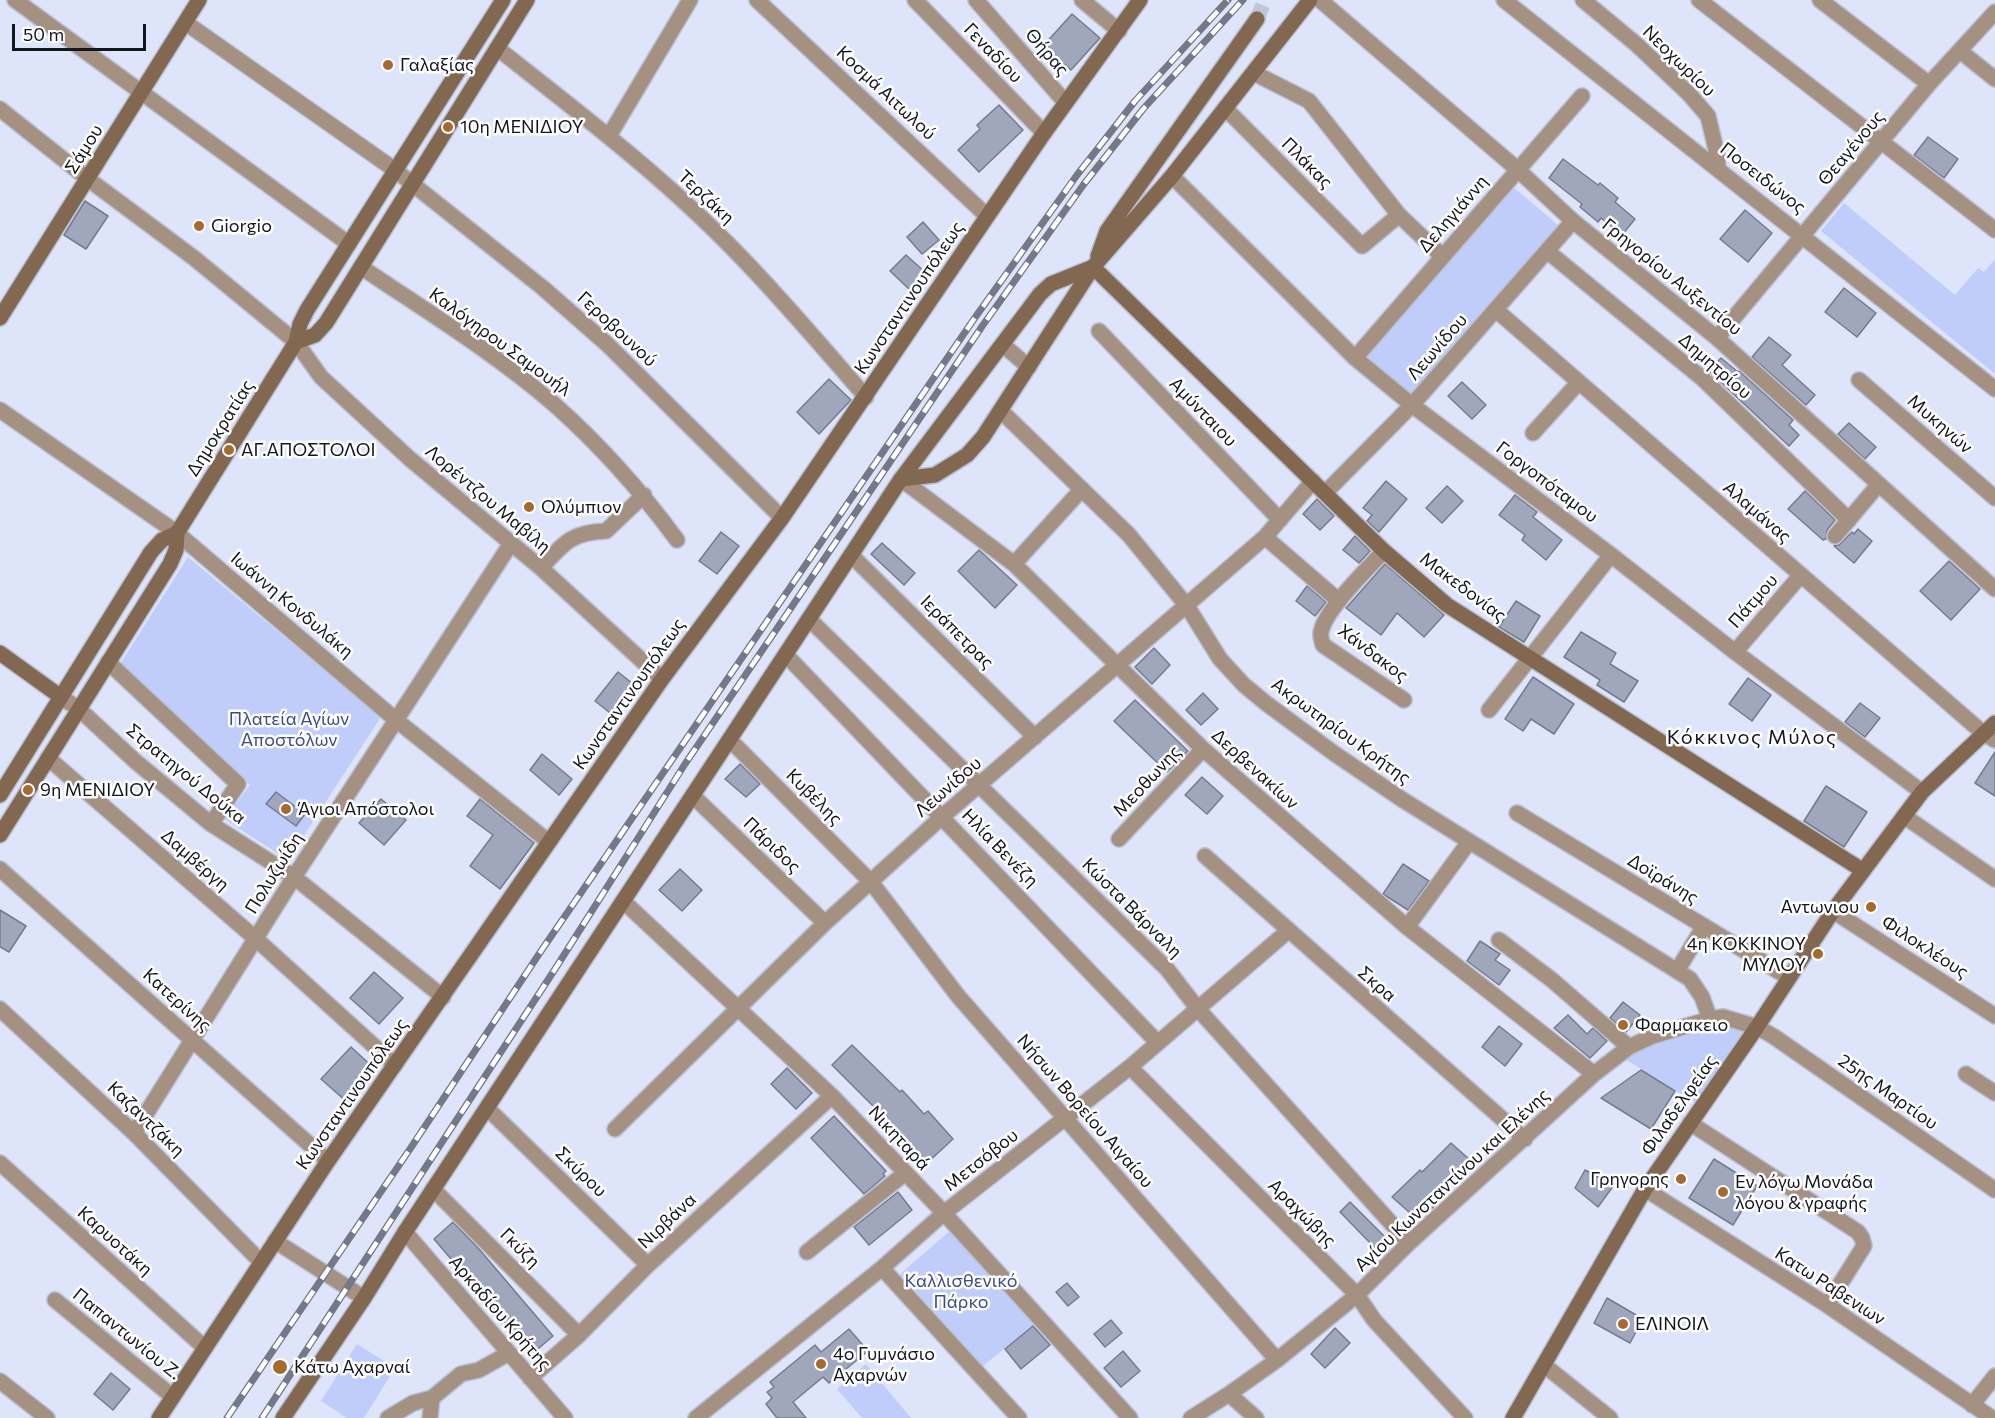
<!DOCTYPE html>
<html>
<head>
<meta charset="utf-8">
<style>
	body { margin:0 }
	#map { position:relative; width:1995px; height:1418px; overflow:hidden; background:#dee5fb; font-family:Commissioner,sans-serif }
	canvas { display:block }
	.scale { position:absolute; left:12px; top:24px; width:134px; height:27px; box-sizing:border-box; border:3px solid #14161e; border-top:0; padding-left:8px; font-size:18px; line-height:21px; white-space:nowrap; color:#14161e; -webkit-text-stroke:4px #fff; paint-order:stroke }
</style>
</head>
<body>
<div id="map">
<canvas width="1995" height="1418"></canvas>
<div class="scale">50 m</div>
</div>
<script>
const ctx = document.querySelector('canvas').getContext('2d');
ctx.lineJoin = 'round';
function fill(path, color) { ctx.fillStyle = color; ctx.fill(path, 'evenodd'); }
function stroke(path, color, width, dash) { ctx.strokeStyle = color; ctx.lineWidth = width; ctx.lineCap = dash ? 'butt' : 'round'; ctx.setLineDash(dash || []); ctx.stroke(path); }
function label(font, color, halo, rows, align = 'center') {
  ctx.font = font + ' Commissioner,sans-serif'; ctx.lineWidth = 5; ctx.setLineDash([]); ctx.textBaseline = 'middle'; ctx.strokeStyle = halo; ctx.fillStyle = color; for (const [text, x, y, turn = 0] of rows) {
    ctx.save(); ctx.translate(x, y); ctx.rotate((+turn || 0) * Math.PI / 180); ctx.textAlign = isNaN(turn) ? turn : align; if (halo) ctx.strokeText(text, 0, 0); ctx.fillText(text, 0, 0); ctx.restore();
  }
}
const green = new Path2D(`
	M1512,186L1558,225L1411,396L1366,356Z
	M1844,203L1955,295L1978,268L1984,272L1995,259V374L1821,231Z
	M188,557L381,717L288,860L224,819L250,785L120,664Z
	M1712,1024L1746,1029L1696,1103L1625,1059L1660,1039Z
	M951,1230L1035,1324L983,1366L900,1274Z
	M357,1344L395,1368L364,1418H347L321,1401Z
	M866,1364L911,1418H862L837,1389Z`);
const building = new Path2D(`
	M1072,14L1100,38L1071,70L1043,46Z
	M999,105L1023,130L979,172L958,150L980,129L977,125Z
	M1928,137L1958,159L1944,178L1914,155Z
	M1563,159L1598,185L1600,183L1618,198L1615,202L1635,219L1622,235L1601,218L1598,222L1580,207L1582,204L1549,178Z
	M85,201L108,216L86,249L64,235Z
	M1745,210L1772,233L1748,262L1720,239Z
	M923,222L939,240L922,254L907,237Z
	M906,255L925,272L909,289L890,271Z
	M1844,288L1876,313L1857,337L1825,312Z
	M1769,337L1791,355L1782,365L1815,395L1806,405L1752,357Z
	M1721,358L1738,372L1739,371L1793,420L1789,425L1799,435L1789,446L1709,371Z
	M829,379L851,400L819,434L797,412Z
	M1462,382L1486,405L1472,419L1448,396Z
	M1849,423L1876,447L1865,459L1838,434Z
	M1386,481L1407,499L1379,532L1367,521L1372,515L1363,508Z
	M1447,486L1463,501L1442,523L1426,508Z
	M1805,491L1835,520L1827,530L1826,539L1823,540L1788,509Z
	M1515,495L1537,512L1533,517L1562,540L1546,560L1522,540L1525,535L1499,515Z
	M1317,499L1334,516L1320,530L1303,514Z
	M1858,529L1872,541L1854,563L1834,546L1839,545L1852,532L1854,534Z
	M721,532L739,546L717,574L699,561Z
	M1355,536L1370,551L1359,563L1343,550Z
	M882,543L915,573L904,585L871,554Z
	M979,550L1017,585L995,608L958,571Z
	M1949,561L1980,589L1951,620L1920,591Z
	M1385,564L1444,615L1424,637L1397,613L1381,635L1346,608Z
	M1307,586L1326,602L1315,616L1296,601Z
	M1516,601L1540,616L1524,642L1499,627Z
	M1581,632L1616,653L1610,664L1638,681L1624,702L1597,685L1600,680L1564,657Z
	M1154,648L1170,665L1152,684L1135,667Z
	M618,672L637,687L614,716L595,701Z
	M1533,677L1574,704L1554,734L1531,719L1523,731L1505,719Z
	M1748,678L1771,695L1752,721L1729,704Z
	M1203,693L1218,709L1201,725L1186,710Z
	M1135,700L1188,751L1167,772L1114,721Z
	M1860,703L1880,718L1865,737L1845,722Z
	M1995,752V796L1975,783Z
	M542,754L572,779L559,795L530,770Z
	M740,764L760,784L746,797L725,779Z
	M1202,777L1223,796L1207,814L1185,795Z
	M1826,786L1867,812L1844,847L1804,821Z
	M276,792L305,814L296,826L266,804Z
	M381,799L406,820L384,845L359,823Z
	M480,799L534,843L500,889L470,866L493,835L467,816Z
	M1403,864L1429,881L1408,910L1383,894Z
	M680,869L702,890L682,911L659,890Z
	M0,910L26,926L9,952L0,947Z
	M1480,941L1500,954L1495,960L1510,970L1499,985L1467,961Z
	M374,972L403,998L379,1024L350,998Z
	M1623,1002L1640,1015L1626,1032L1610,1018Z
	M1568,1015L1587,1034L1593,1028L1607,1041L1590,1058L1554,1028Z
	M1499,1026L1522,1044L1505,1066L1482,1047Z
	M852,1045L900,1092L902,1090L924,1114L928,1111L953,1139L926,1164L900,1136L897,1139L876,1115L879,1112L832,1065Z
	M351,1047L377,1071L348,1103L321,1079Z
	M787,1068L812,1093L796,1109L771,1084Z
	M1641,1070L1675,1091L1651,1129L1601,1098Z
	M834,1116L886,1171L883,1174L885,1176L864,1194L811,1138Z
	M1451,1143L1470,1160L1441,1190L1446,1195L1430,1210L1409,1212L1392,1197L1420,1170L1422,1172Z
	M1714,1159L1757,1186L1733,1225L1689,1198Z
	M1585,1170L1614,1185L1598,1207L1575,1188Z
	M898,1192L912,1210L869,1245L854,1227Z
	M1350,1202L1387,1239L1376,1249L1340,1212Z
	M453,1222L479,1249L553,1336L532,1354L434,1239Z
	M1067,1283L1079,1297L1068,1306L1056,1292Z
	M1607,1298L1643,1319L1630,1343L1594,1323Z
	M1111,1320L1122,1333L1105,1347L1094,1334Z
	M1033,1326L1050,1345L1021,1369L1005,1349Z
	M1335,1328L1350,1343L1325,1368L1311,1354Z
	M849,1329L868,1351L829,1383L823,1377L793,1402L806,1418H777L766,1404L772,1398L767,1392L774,1387L770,1382L815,1345L821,1352Z
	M1123,1351L1140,1371L1121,1387L1104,1368Z
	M111,1373L130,1389L113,1410L94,1394Z`);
const secondaryTunnel = new Path2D(`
	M1257,19L1265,0`);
const street = new Path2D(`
	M15,0L349,244
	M757,0L987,216
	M915,0L1044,133
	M976,0L1065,102
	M1082,0L1119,31
	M1320,0L1517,169L1573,221L1717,338L1995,589
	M1504,0L1995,389
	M1583,0L1636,44L1689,94L1708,116L1717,154L1718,168
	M1699,0L1995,230
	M1820,0L1929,84
	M186,23L395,170L543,288L608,345L782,518
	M497,48C581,114 665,178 739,255C783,300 824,349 866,397
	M1960,51L1995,79
	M1254,73L1309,101L1399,215L1442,256
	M1225,108L1362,246L1399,215
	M0,109L88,179L194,258L296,342L321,377L410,459L541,568L662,679
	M609,136L690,0
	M1172,176L1355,358L1412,405L1611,555L1735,652L1922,792
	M1547,251L1703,379L1849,520
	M361,267C426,311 495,353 555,405C600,445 641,491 677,540
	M1496,310L1983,733L1995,740
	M1099,331L1280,520
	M1717,338L1929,84L1995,12
	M1003,345L1029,367
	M1355,358L1582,96
	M1859,380L1995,498
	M0,410L177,533L396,720L549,842
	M1001,411L1129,535L1187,606L1220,659L1244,685L1267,704L1335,754L1403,800L1690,979L1702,997L1710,1019
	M1533,433L1579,382
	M901,479L1014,564L1203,749L1407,927L1594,1074
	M1325,493L1412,405L1573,221
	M1835,536L1879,484
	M1265,537L1339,601
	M1384,551C1368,568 1325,610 1321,632C1320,636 1322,641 1323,645L1404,700
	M851,555L1035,737
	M1014,564L1082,489
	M541,568C563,544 571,532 606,531L644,495
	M809,619L1167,969L1198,1009L1409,1243
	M1735,652L1801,575
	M786,655L1158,1043
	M108,662L238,784L211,824
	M61,697L79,709L135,761L211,824L294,877L443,997
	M1489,710L1611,555
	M730,740L871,882L958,996L1277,1360
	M48,758L256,939L395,1065
	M693,796L825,923
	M1517,813L1788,977
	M1904,816L1995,879
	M1119,839L1203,749
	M1205,856L1525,1139
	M0,869L328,1161
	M623,901L832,1096L944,1213L1130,1418
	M1833,911L1995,1016
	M1407,927L1469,842
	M1499,940L1552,980L1629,1047
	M1677,971L1704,926
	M0,1009L134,1133L261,1262
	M1130,1067L1357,1295L1374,1320L1465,1418
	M1966,1074L1995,1093
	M487,1108L648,1265
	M1690,1123L1858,1232L1862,1238L1864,1246L1827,1305
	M615,1129L825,923L943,816L1265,537L1313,481
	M134,1133L294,877L510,545
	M0,1163L205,1348
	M433,1189L579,1335
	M1645,1189L1827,1305L1992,1418
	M405,1232L565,1418
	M275,1241L364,1298
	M807,1252L904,1174
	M882,1268L1019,1418
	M55,1300L173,1397
	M1544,1365L1610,1418
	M530,1378L579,1335L648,1265L832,1096
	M0,1381L47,1418
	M1229,1394L1256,1418
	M1972,1405L1995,1376
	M388,1418L413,1403L432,1398
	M430,1418L432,1398L461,1374L479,1370L509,1353
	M696,1418L882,1268L944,1213L1130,1067L1288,931
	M1191,1418L1229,1394L1277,1360L1357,1295L1409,1243L1594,1074L1629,1047L1653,1036L1710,1019L1723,1017L1757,1027L1773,1036L1995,1190`);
const secondary = new Path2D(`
	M1098,256L1107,231L1257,19
	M1093,267L1384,551L1447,605L1862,870
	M0,318L199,0
	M296,342L315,335L326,323L527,0
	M901,479L935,475L967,455L983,437L1093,267L1172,176L1310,0
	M0,653L61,697
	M0,795L151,552L162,540L177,533
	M0,835L170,564L176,550L177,533L296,342L300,324L307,310L503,0
	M159,1418L328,1161L662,679L782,518L1044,133L1140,0
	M283,1418L364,1298L405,1232L901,479L1040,294L1051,284L1093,267
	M1513,1418L1645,1189L1757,1027L1833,911L1922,792L1995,723`);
const rail = new Path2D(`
	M227,1418L410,1149L539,954L974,319L1077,175L1135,101L1228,0
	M262,1418L557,966L685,764L983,325L1084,184L1144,108L1243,0`);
const markers = [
	[388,65,6,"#a76a2e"],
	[448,127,6,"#a76a2e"],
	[199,226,6,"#a76a2e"],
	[229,450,6,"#a76a2e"],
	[529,507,6,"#a76a2e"],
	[28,790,6,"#a76a2e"],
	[286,809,6,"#a76a2e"],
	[1871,907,6,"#a76a2e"],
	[1818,954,6,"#a76a2e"],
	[1623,1025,6,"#a76a2e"],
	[1681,1179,6,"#a76a2e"],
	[1723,1192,6,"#a76a2e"],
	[1623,1324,6,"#a76a2e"],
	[821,1364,6,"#a76a2e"],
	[280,1367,8,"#a76a2e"]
];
const streetNames = [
	["Θήρας",1047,52,49],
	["Γεναδίου",993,53,46],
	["Νεοχωρίου",1679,61,44],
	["Κοσμά Αιτωλού",886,93,43],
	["Θεαγένους",1851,148,-50],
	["Σάμου",84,149,-58],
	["Πλάκας",1307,163,45],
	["Ποσειδώνος",1763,178,38],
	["Τερζάκη",706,197,43],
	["Δεληγιάννη",1453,214,-49],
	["Γρηγορίου Αυξεντίου",1672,277,39],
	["Κωνσταντινουπόλεως",909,298,-56],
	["Γεροβουνού",617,329,43],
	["Καλόγηρου Σαμουήλ",500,342,36],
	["Λεωνίδου",1437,347,-49],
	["Δημητρίου",1715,366,41],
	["Αμύνταιου",1203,412,46],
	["Μυκηνών",1940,424,41],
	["Δημοκρατίας",220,428,-58],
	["Γοργοπόταμου",1547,482,37],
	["Λορέντζου Μαβίλη",488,499,40],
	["Αλαμάνας",1757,512,41],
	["Μακεδονίας",1463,587,37],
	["Πάτμου",1753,601,-49],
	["Ιωάννη Κονδυλάκη",292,605,40],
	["Ιεράπετρας",957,632,45],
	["Χάνδακος",1373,653,37],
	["Κωνσταντινουπόλεως",629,694,-55],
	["Ακρωτηρίου Κρήτης",1341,731,36],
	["Δερβενακίων",1255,769,42],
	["Στρατηγού Δούκα",186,774,39],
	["Μεοθωνης",1147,781,-47],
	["Λεωνίδου",948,787,-41],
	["Κυβέλης",814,797,45],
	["Πάριδος",772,845,44],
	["Ηλία Βενέζη",1000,848,46],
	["Δαμβέργη",195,860,41],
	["Πολυζωίδη",274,873,-58],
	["Δοϊράνης",1663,879,31],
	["Κώστα Βάρναλη",1132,908,45],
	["Φιλοκλέους",1925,947,33],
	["Σκρα",1377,984,41],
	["Κατερίνης",177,1000,42],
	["25ης Μαρτίου",1888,1092,35],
	["Κωνσταντινουπόλεως",352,1094,-55],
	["Φιλαδελφείας",1679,1105,-55],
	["Νήσων Βορείου Αιγαίου",1085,1111,49],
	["Καζαντζάκη",146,1119,44],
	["Νικηταρά",899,1138,47],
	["Μετσόβου",981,1160,-38],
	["Σκύρου",581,1172,44],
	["Αγίου Κωνσταντίνου και Ελένης",1452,1180,-43],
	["Αραχώβης",1302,1213,45],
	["Νιρβάνα",667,1221,-43],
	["Καρυοτάκη",115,1241,42],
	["Γκύζη",520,1248,45],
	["Κατω Ραβενιων",1830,1286,33],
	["Αρκαδίου Κρήτης",500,1313,49],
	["Παπαντωνίου Ζ.",127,1334,39]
];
const poiNames = [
	["Γαλαξίας",400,65],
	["10η ΜΕΝΙΔΙΟΥ",460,127],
	["Giorgio",211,226],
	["ΑΓ.ΑΠΟΣΤΟΛΟΙ",241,450],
	["Ολύμπιον",541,507],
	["9η ΜΕΝΙΔΙΟΥ",40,790],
	["Άγιοι Απόστολοι",298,809],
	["Αντωνιου",1859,907,"right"],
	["4η ΚΟΚΚΙΝΟΥ",1806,944,"right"],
	["ΜΥΛΟΥ",1806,965,"right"],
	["Φαρμακειο",1635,1025],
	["Γρηγορης",1669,1179,"right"],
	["Εν λόγω Μονάδα",1735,1182],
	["λόγου & γραφής",1735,1203],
	["ΕΛΙΝΟΙΛ",1635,1324],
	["4ο Γυμνάσιο",833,1354],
	["Αχαρνών",833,1375],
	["Κάτω Αχαρναί",294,1367]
];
const parkNames = [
	["Πλατεία Αγίων",289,719],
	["Αποστόλων",289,740],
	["Καλλισθενικό",961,1281],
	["Πάρκο",961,1302]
];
const neighbourhoodNames = [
	["Κόκκινος Μύλος",1752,737]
];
fill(green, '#c0cdfa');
fill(building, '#a0a7bc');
stroke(building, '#757b8f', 1.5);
stroke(secondaryTunnel, '#c0c6da', 15, [15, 8]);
stroke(street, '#bac0d3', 18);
stroke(secondary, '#bac0d3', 18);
stroke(street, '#a49181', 15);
stroke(secondary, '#836851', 15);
stroke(rail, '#747887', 7);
stroke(rail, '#fff', 4.5, [14]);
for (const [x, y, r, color] of markers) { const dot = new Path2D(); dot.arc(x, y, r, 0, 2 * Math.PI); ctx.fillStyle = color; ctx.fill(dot); stroke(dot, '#fff', 2); }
label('18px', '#14161e', '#fff', streetNames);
label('18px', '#14161e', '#fff', poiNames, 'left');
label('18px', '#3d4b88', '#fff', parkNames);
ctx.letterSpacing = '1.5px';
label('20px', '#14161e', '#fff', neighbourhoodNames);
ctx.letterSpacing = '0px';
</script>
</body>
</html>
